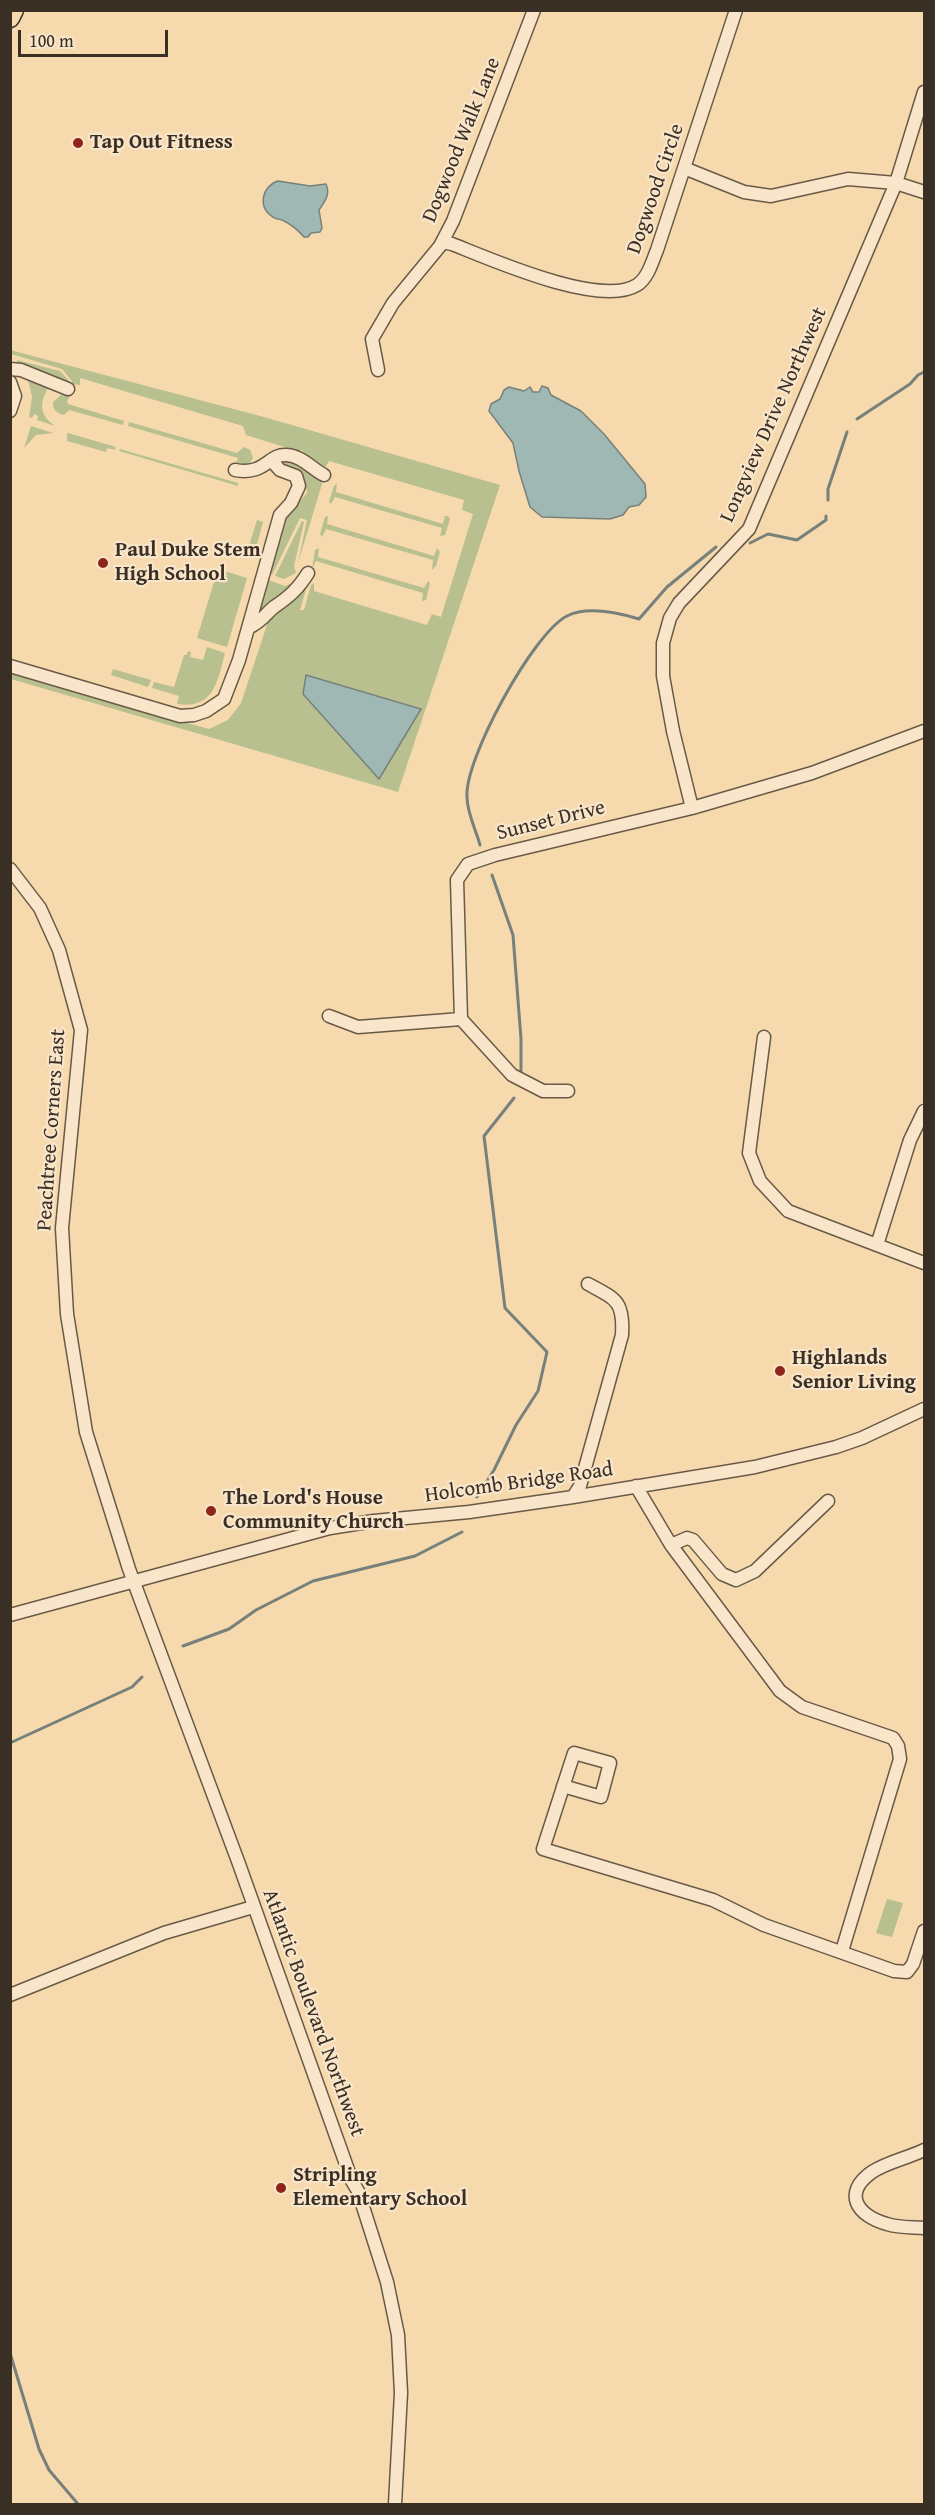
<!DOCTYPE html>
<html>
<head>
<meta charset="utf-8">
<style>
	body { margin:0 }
	#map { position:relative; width:935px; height:2515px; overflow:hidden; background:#f6d9ad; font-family:"Gentium Book Plus",serif }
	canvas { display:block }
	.frame { position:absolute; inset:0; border:12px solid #3a2f25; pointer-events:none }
	.scale { position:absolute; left:18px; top:30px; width:150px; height:27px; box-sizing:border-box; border:3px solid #3a2f25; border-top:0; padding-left:8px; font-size:18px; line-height:21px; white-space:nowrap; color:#3a2f25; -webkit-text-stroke:4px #f9e6ca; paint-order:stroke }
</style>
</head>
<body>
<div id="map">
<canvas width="935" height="2515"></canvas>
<div class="frame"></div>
<div class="scale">100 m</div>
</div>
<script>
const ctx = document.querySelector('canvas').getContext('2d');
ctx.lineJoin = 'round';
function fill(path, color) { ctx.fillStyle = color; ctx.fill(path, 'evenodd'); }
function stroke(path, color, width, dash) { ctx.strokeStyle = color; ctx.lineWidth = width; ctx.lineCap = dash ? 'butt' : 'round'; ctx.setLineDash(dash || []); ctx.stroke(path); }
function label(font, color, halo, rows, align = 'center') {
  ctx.font = font + ' "Gentium Book Plus",serif'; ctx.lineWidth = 4.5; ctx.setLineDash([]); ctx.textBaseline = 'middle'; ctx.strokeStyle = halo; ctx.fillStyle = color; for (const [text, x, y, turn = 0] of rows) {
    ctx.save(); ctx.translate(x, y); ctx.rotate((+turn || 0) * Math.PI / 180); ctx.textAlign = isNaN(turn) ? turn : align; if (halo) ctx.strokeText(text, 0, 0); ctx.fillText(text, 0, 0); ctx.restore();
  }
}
const green = new Path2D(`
	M10,350L264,417L500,485L398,792L11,679V673L209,729L228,720L241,703L269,619L294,599L307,586L300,610H304L311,585L314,583V591L427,625L432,614L441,617L473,514L462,510L464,500L329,461L325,468C316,465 312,456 303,452V450L297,451L246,435L243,426L80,378V385L72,384V381L62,369L11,354ZM307,675L421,708L380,778L306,676Z
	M17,360L60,371L70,382L52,379L17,363Z
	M27,375L49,387C39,402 39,415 55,426L37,420L38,416L34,414L32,418L29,417L32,397Z
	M61,395L70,396L67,401L68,404L124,421L123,425L69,410L64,415C56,413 53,410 53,402Z
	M129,422L237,453L244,447L250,450L253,458L247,467L235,465L238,458L128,426Z
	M31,426L53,433L36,435L24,448Z
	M67,433H68L116,447L115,450L107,448L106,452L67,441Z
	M120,449L238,483V486L119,451Z
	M287,459C301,464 310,471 321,480L322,484L298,563L307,520L300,518L272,575L269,574L286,518L307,493C307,477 300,469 285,465L284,460Z
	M337,483L336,492L443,524L445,516H448L450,519L445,535L440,536L442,528L335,497L331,504L329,502L334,486Z
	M328,516L327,524L434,556L437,548L440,552L436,566L432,570L433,560L326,529L322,537L320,534L325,517Z
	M257,520L263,522L256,548L249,546Z
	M302,521L304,522L294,566L296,573L284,579L275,576Z
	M319,548L318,557L424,588L428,581L430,583L426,600L422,601L423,593L316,561L312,569L315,550Z
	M218,569L247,578L227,647L197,638Z
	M268,580L285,586L297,581L296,586L258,614Z
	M207,647L225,653C218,680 214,710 177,704L179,696L152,688L154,682L174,687L184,655H187L188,651L191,652L190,657L203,660Z
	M113,669L151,680L148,687L111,675Z
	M887,1899L903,1903L892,1937L876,1933Z`);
const water = new Path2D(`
	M278,181L310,186L326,184C331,195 324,202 319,210L322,228L320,232L311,233L308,237H304C298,230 291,224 282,220C281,220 273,218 273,217C257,207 262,186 278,181Z
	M542,386L548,388L551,395L581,411L604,434L645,484L646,497L639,505L629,507L623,515L610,519L542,517L530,507L519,471L513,443L489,411L491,404L500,399L504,390L509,387L524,391L530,387L533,392H539Z
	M306,675L421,709L379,779L303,694Z`);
const stream = new Path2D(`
	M857,419L910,384L918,375L924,372
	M828,500V489L847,432
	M750,543L768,534L797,540L826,520V516
	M480,845C476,830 467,813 467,797C464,760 533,633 567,616C587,606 619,613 639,619L667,587L716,547
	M492,875L513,935L521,1039V1071
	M477,1497L494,1470L516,1425L538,1391L547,1352L505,1308L484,1136L514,1098
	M183,1646L229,1629L256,1610L313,1581L415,1556L462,1532
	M10,1743L132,1687L142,1677
	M10,2353L39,2449L49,2470L78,2504`);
const minor = new Path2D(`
	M684,168L744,192L771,196L848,179L896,183L924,192
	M442,242L452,244C490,259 600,308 637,285C648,278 652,262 657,250L736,10
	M10,369L21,370L68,389
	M378,370L372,339L393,303L440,246L453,221L534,10
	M10,382L15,396L10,411
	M235,470C265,476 269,453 287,455C302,456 312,469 324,475
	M248,628C264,620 263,616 274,607C289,597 298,589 308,573
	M10,666L180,716L194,715L206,711L224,699L239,660L280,515L291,503L299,486L296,476L280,470L271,460
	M692,808L673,731L663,676V643L670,618L679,603L749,529L896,183L924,92
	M10,869L40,908L59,950L81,1030L62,1228L67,1314L86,1432L129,1569L239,1864L352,2181L358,2191L387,2282L398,2335L401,2393L395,2504
	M329,1016L358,1027L461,1019
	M764,1037L749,1153L760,1181L788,1211L924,1263
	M568,1091H543L512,1075L461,1019L457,880L468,864L495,855L692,808L812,773L924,731
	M877,1245L910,1140L924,1111
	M636,1486L671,1545L780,1691L802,1707L893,1738L898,1746L900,1759L842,1951
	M573,1497L580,1486L622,1335C624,1301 616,1299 588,1284
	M671,1545L687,1538L693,1540L722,1574L736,1580L755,1571L828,1501
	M10,1615L330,1528L374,1521L469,1512L573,1497L755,1467L836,1447L862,1438L924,1409
	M563,1786L601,1797L610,1763L574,1753L543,1849L713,1900L764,1925L894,1971L907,1972L913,1964L924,1931
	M10,1995L164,1933L253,1907
	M924,2150C908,2158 887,2162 872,2172C842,2193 857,2216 887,2224C899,2228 912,2227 924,2228`);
const highway = new Path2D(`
	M10,18L14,10`);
const markers = [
	[78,143,6,"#8f2418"],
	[103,563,6,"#8f2418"],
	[780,1371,6,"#8f2418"],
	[211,1511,6,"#8f2418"],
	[281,2188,6,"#8f2418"]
];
const streetNames = [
	["Dogwood Walk Lane",462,140,-68],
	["Dogwood Circle",656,189,-71],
	["Longview Drive Northwest",774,415,-66],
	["Sunset Drive",551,821,-14],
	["Peachtree Corners East",52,1130,-86],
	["Holcomb Bridge Road",519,1483,-8],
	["Atlantic Boulevard Northwest",313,2013,70]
];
const poiNames = [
	["Tap Out Fitness",90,143],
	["Paul Duke Stem",115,551],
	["High School",115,575],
	["Highlands",792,1359],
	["Senior Living",792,1383],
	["The Lord's House",223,1499],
	["Community Church",223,1523],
	["Stripling",293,2176],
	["Elementary School",293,2200]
];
fill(green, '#b7c08e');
fill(water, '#a0b8b4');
stroke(water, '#77817b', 1.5);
stroke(stream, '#77817b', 3);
stroke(minor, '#695a47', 15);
stroke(highway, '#3a2f25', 21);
stroke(minor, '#f9e6ca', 12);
stroke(highway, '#f6d9ad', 18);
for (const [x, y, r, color] of markers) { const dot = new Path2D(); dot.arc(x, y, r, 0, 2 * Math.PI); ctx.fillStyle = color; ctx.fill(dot); stroke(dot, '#f9e6ca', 2); }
label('21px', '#3a2f25', '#f9e6ca', streetNames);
label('bold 21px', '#3a2f25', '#f9e6ca', poiNames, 'left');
</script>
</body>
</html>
